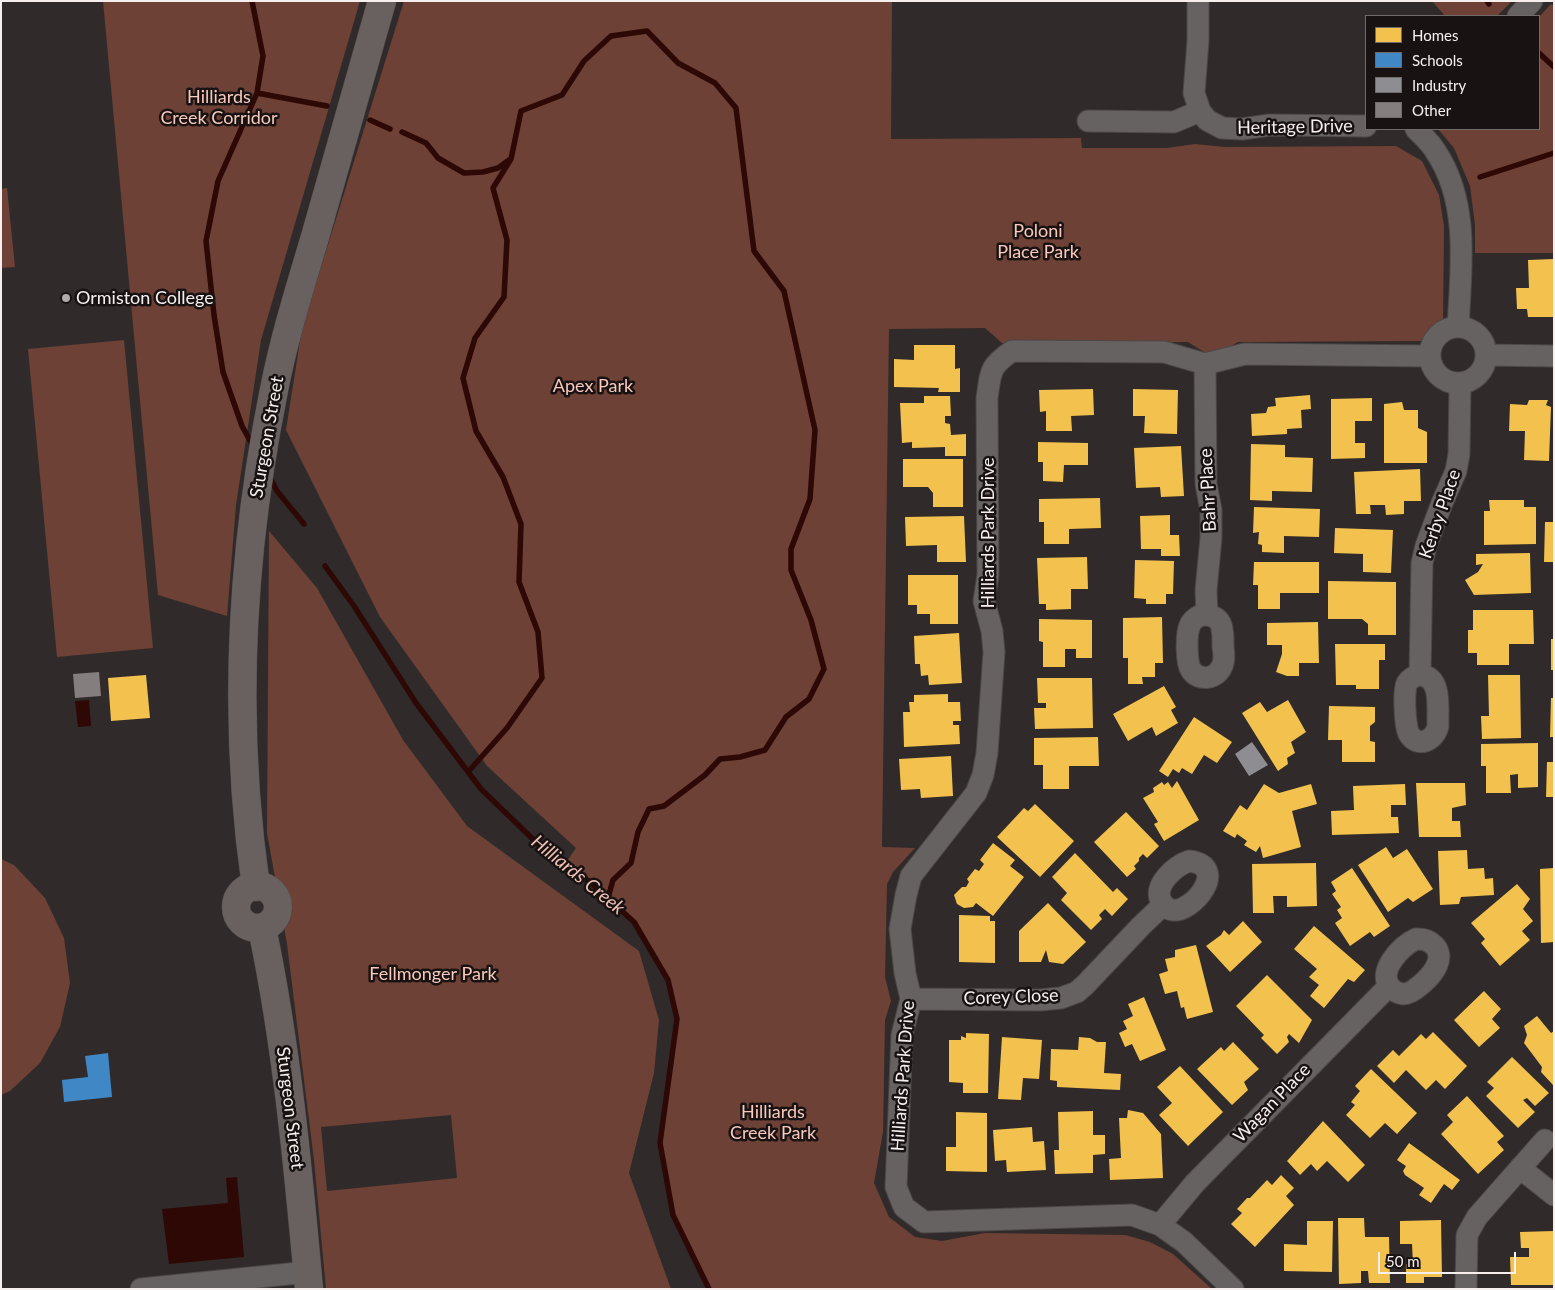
<!DOCTYPE html>
<html>
<head>
<meta charset="utf-8">
<style>
	body { margin:0 }
	#map { position:relative; width:1555px; height:1290px; overflow:hidden; background:#302b2a; font-family:Lato,sans-serif }
	canvas { display:block }
	.frame { position:absolute; inset:0; border:2px solid #f6efee; pointer-events:none }
	.legend { position:absolute; left:1365px; top:15px; width:175px; height:115px; box-sizing:border-box; background:#181312; border:1px solid #716b6a; margin:0; padding:6px 9px; list-style:none; font-size:15px; color:#f6efee }
	.legend li { display:flex; align-items:center; gap:10px; height:25px }
	.legend b { width:25px; border:1px solid #716b6a }
	.scale { position:absolute; left:1378px; top:1252px; width:138px; height:22px; box-sizing:border-box; border:2px solid #f6efee; border-top:0; padding-left:6px; font-size:15px; line-height:18px; white-space:nowrap; color:#f6efee; -webkit-text-stroke:4px #181312; paint-order:stroke }
</style>
</head>
<body>
<div id="map">
<canvas width="1555" height="1290"></canvas>
<div class="frame"></div>
<ul class="legend">
<li><b style="height:14px;background:#f2c14e"></b>Homes</li>
<li><b style="height:14px;background:#3f88c5"></b>Schools</li>
<li><b style="height:14px;background:#8d8d92"></b>Industry</li>
<li><b style="height:14px;background:#847f7e"></b>Other</li>
</ul>
<div class="scale">50 m</div>
</div>
<script>
const ctx = document.querySelector('canvas').getContext('2d');
ctx.lineJoin = 'round';
function fill(path, color) { ctx.fillStyle = color; ctx.fill(path, 'evenodd'); }
function stroke(path, color, width, dash) { ctx.strokeStyle = color; ctx.lineWidth = width; ctx.lineCap = dash ? 'butt' : 'round'; ctx.setLineDash(dash || []); ctx.stroke(path); }
function label(font, color, halo, rows, align = 'center') {
  ctx.font = font + ' Lato,sans-serif'; ctx.lineWidth = 5; ctx.setLineDash([]); ctx.textBaseline = 'middle'; ctx.strokeStyle = halo; ctx.fillStyle = color; for (const [text, x, y, turn = 0] of rows) {
    ctx.save(); ctx.translate(x, y); ctx.rotate((+turn || 0) * Math.PI / 180); ctx.textAlign = isNaN(turn) ? turn : align; if (halo) ctx.strokeText(text, 0, 0); ctx.fillText(text, 0, 0); ctx.restore();
  }
}
const green = new Path2D(`
	M103,1H360L261,340L236,505L227,616L158,595Z
	M404,1H892L891,139L1081,138L1082,148H1167L1195,144L1225,147L1396,146L1422,161L1439,195L1444,226L1443,323L1427,341L1238,342L1212,357L1188,342L1002,343L985,328L889,329L882,847L915,848L893,872L887,884L885,977L891,1001L885,1020L883,1132L874,1183L889,1217L915,1237L942,1241L985,1233L1125,1235L1150,1242L1173,1254L1212,1289H709L673,1215L660,1143L677,1019L668,979L634,922L590,882L565,864L576,848L487,766L380,617L286,430L302,328Z
	M1432,1H1512L1497,16H1445Z
	M1551,4L1554,6V253H1475V225L1470,186L1454,148L1438,129H1539V17Z
	M7,188L15,267L1,268V189Z
	M124,340L153,648L57,657L28,349Z
	M269,531L317,588L403,740L467,826L639,951L659,1020L654,1073L629,1173L671,1289H326L314,1160L287,944L267,833ZM451,1115L457,1178L327,1191L321,1127Z
	M1,859L14,865L45,898L64,938L70,983L60,1027L40,1063L10,1091L1,1095Z`);
const water = new Path2D(`
	M89,700L91,726L78,727L75,701Z
	M237,1177L244,1257L169,1264L162,1209L228,1203L226,1178Z`);
const homes = new Path2D(`
	M1554,259V317H1528L1527,309H1517L1516,288H1529L1528,260Z
	M914,345H955V369L960,368V392H938L939,388L894,387V359L914,360Z
	M1093,389L1094,415L1071,416L1072,431H1046V411L1040,412L1039,390Z
	M1133,389L1178,390L1177,434L1144,433L1145,416H1133Z
	M1310,395L1311,409L1301,410L1302,428L1287,429V434L1252,436L1251,414L1266,413L1268,407L1276,406L1275,398Z
	M924,396H950L951,416H945V423L950,424L951,435L966,434V456H945V447L912,448V442L902,443L900,403H924Z
	M1372,398V421H1355V443H1365V458L1331,459V399Z
	M1529,400H1548L1546,405L1551,407L1549,461L1524,460L1525,431H1509L1510,404L1527,405Z
	M1402,402L1404,410H1418V428L1427,432V463H1384V404Z
	M1038,442L1088,443V465H1064L1063,482L1043,481V462H1038Z
	M1251,444L1285,445V457L1313,458L1312,492L1272,491V501L1250,500Z
	M1181,446L1184,496L1161,497L1160,487L1136,488L1134,448Z
	M903,459H963V507H933V493L928,487H903Z
	M1420,469L1421,501H1404V514L1386,515L1385,505H1370L1371,514H1356L1354,472Z
	M1100,498L1101,528L1069,529V544H1044V522H1039V499Z
	M1489,500H1524V507H1536V544L1484,545V511H1490Z
	M1254,507L1320,509L1319,537L1284,536V553L1262,552V545L1258,544L1259,532L1253,533Z
	M1170,515V535H1179L1180,556H1161V549H1141L1140,516Z
	M964,516L966,562H937V545L906,546L905,517Z
	M1545,522H1554V562H1544Z
	M1335,528L1393,530L1391,573L1363,572V554L1334,553Z
	M1530,553L1531,593L1474,595L1465,580L1478,572L1483,564L1476,565V554Z
	M1087,557L1088,589H1071V609L1046,610V604H1039L1037,558Z
	M1135,560L1174,561L1173,594H1166V604H1146V599L1134,598Z
	M1254,562H1319V593H1280V609H1258V585H1253Z
	M908,575H958V624H930V614H917V605H908Z
	M1328,581L1396,582V635H1368V624L1362,619H1328Z
	M1473,610H1533L1534,644H1509V665H1477V653H1468V630H1473Z
	M1162,617L1163,663H1155V677H1142L1143,684H1128V658H1123V618Z
	M1039,619L1092,620V658H1076V649H1065V667H1043V642L1039,641Z
	M1318,622L1319,663H1299V676H1287L1276,672L1282,654V645H1267V623Z
	M959,633L962,683L929,685L928,675L921,676L920,664H915L914,636Z
	M1551,639H1554V670H1551Z
	M1335,644H1385V660H1379V689H1356V685H1336Z
	M146,675L150,718L111,721L108,678Z
	M1488,675H1520L1521,738L1482,739L1481,716H1489Z
	M1037,678H1092L1093,728L1035,729L1034,708H1046V703H1038Z
	M1164,686L1176,707L1171,710L1178,723L1156,736L1152,727L1128,741L1113,714Z
	M948,694V702H960L961,721H953V725H959L960,744L904,747L903,712H910L909,702H914V695Z
	M1551,698H1554V737H1550Z
	M1288,700L1306,732L1291,742L1295,753L1287,758L1288,764L1278,771L1242,713L1260,702L1267,712Z
	M1329,706L1375,707V722L1370,726V741L1375,742V762H1342V740H1328Z
	M1194,717L1232,742L1217,763L1204,755L1192,774L1182,768L1179,773L1173,769L1168,777L1159,771Z
	M1098,737L1099,766H1069V789H1043V765H1034V738Z
	M1538,743V787L1518,788V774L1510,775L1511,793H1486V766H1481V744Z
	M951,756L953,796L921,798L920,789L901,790L899,759Z
	M1547,762H1554V797H1546Z
	M1177,781L1199,820L1164,841L1154,824L1158,822L1143,798L1154,792L1153,788L1162,782L1164,785L1168,782L1172,788Z
	M1416,783H1465L1466,805L1452,808V821H1460L1461,837H1419Z
	M1264,784L1279,793L1311,784L1317,804L1292,811L1301,847L1263,858L1260,846L1256,852L1244,845L1247,841L1237,834L1235,838L1223,831L1240,805L1247,810Z
	M1405,784L1406,805H1391V817H1398L1399,833L1332,835L1331,811L1354,810L1353,786Z
	M1035,804L1074,841L1040,877L997,837L1024,808L1028,811Z
	M1126,812L1159,846L1147,858L1143,854L1139,858V861L1134,866L1136,869L1127,877L1094,842Z
	M993,843L1015,860L1010,866L1024,877L993,916L976,903L973,907L964,908L957,904L954,895L962,887H966L969,882L967,879L975,869L979,871L984,864L980,860Z
	M1386,847L1393,858L1407,849L1433,889L1413,902L1408,898L1388,912L1358,865Z
	M1467,850L1468,869L1484,868L1485,879L1493,878L1494,895L1461,897L1459,904L1440,905L1438,851Z
	M1075,853L1113,892L1117,888L1128,899L1112,916L1105,909L1099,915L1102,919L1091,930L1061,900L1067,893L1052,877Z
	M1316,863L1317,906L1287,907V896H1273L1274,913H1253L1252,864Z
	M1352,868L1390,926L1374,937L1370,932L1350,946L1335,923L1342,918L1337,910L1341,907L1332,894L1336,891L1331,882Z
	M1554,868V942L1541,943L1540,869Z
	M1517,884L1530,899L1523,909L1533,921L1522,931L1530,940L1500,966L1481,943L1485,939L1471,923Z
	M1048,903L1086,942L1063,964L1049,962L1046,950L1041,962H1019V931Z
	M959,915L990,916V921H995V963L959,962Z
	M1243,921L1262,942L1230,972L1206,946L1221,935L1224,930L1229,935Z
	M1314,926L1365,970L1354,982L1348,979L1324,1008L1310,996L1319,985L1309,977L1317,969L1294,949Z
	M1196,945L1213,1012L1187,1019L1184,1007L1181,1008L1177,991L1165,994L1159,974L1168,971L1165,959L1175,957V950Z
	M1267,975L1312,1020L1299,1043L1289,1034L1287,1037L1289,1042L1277,1054L1261,1038L1264,1035L1236,1006Z
	M1484,991L1501,1009L1492,1019L1500,1028L1479,1047L1454,1020Z
	M1144,997L1166,1050L1140,1061L1132,1044L1125,1047L1119,1033L1127,1029L1123,1021L1133,1016L1128,1004Z
	M1537,1016L1551,1033L1554,1031L1553,1085L1541,1072L1542,1067L1524,1043L1527,1035L1524,1026Z
	M1433,1032L1467,1066L1445,1089L1436,1080L1426,1090L1406,1070L1394,1083L1377,1066L1393,1050L1399,1056L1421,1034L1426,1039Z
	M966,1033L989,1034L988,1093H963V1083L949,1082V1040H961V1036L966,1038Z
	M1002,1037L1042,1040L1039,1079L1023,1078L1021,1100L998,1099Z
	M1079,1037L1090,1038L1097,1042H1106L1104,1073L1121,1074L1120,1090L1057,1087V1081L1050,1080L1051,1049L1078,1050Z
	M1233,1042L1259,1069L1244,1082L1248,1090L1232,1105L1197,1069L1221,1047L1224,1051Z
	M1512,1057L1549,1093L1535,1106L1527,1098L1523,1100L1535,1112L1518,1128L1486,1096L1494,1088L1487,1082Z
	M1180,1066L1223,1112L1188,1146L1159,1115L1172,1103L1157,1087Z
	M1371,1069L1417,1113L1397,1134L1385,1123L1370,1138L1346,1115L1355,1105L1351,1102L1360,1091L1355,1086Z
	M1467,1096L1504,1136L1497,1142L1504,1150L1478,1174L1441,1134L1453,1122L1447,1115Z
	M1128,1110L1143,1113L1161,1134L1163,1178L1110,1180L1109,1159L1121,1158L1119,1118H1127Z
	M1093,1111V1135H1105V1154L1093,1155V1173L1055,1174L1054,1150H1059L1058,1112Z
	M956,1112L987,1113V1172L946,1171V1147H956Z
	M1323,1121L1365,1165L1348,1182L1327,1161L1317,1171L1311,1164L1300,1175L1287,1161Z
	M1032,1127L1033,1142L1044,1141L1046,1170L1007,1172L1006,1160L995,1161L993,1130Z
	M1409,1143L1460,1180L1452,1190L1444,1184L1431,1203L1419,1195L1424,1188L1405,1175L1403,1171L1406,1166L1397,1160Z
	M1281,1175L1294,1188L1286,1196L1294,1205L1255,1247L1231,1224L1242,1213L1237,1209L1247,1198H1250L1267,1180L1272,1185Z
	M1338,1218H1364L1365,1237H1389L1390,1283H1369L1368,1271H1361V1283L1339,1284Z
	M1441,1220L1442,1277H1424V1283H1406V1264H1413L1412,1244H1400V1221Z
	M1307,1221H1333L1332,1272L1284,1271V1244L1307,1245Z
	M1554,1231V1285H1511L1510,1257H1529V1248H1521L1520,1232Z`);
const schools = new Path2D(`
	M108,1053L112,1097L64,1102L62,1080L88,1077L85,1056Z`);
const industry = new Path2D(`
	M1252,742L1268,765L1249,776L1235,754Z`);
const stream = new Path2D(`
	M252,1L263,56L257,93L218,181L206,241L214,315L223,372L242,426L254,448
	M1487,1L1489,4
	M1539,53L1554,67
	M257,93L327,106
	M370,120L390,129
	M402,132L426,143L438,158L464,173L483,172L498,168L509,160
	M1480,177L1554,153
	M269,476L277,491L304,524
	M325,566L354,606L416,703L481,789L539,845L590,882L634,922L668,980L677,1019L660,1143L673,1215L709,1289
	M468,772L507,728L542,678L538,632L519,582L521,524L503,477L476,431L463,378L475,338L504,297L507,240L493,188L511,159L521,111L562,95L584,61L611,36L647,31L678,63L715,83L736,108L754,251L784,291L815,430L810,499L791,549V570L811,620L824,669L809,699L786,717L765,750L740,757L720,759L705,775L664,806L649,809L638,832L631,863L613,880L608,898`);
const building = new Path2D(`
	M99,672L101,696L75,698L73,674Z`);
const minor = new Path2D(`
	M1198,1V41L1194,93L1200,111L1207,120L1222,128L1242,129L1270,125L1366,126
	M1518,16L1532,1
	M1088,121L1174,122L1200,111
	M1416,129C1423,136 1431,143 1436,152C1470,203 1461,269 1458,327
	M1430 355a28 28 0 1 1 56 0a28 28 0 1 1-56 0Z
	M1486,355L1554,356
	M1205,364L1206,484L1211,510V538L1206,590L1207,615
	M1201,615C1224,614 1223,629 1223,647C1224,653 1225,660 1222,666C1217,679 1199,682 1191,670C1186,663 1186,633 1190,625C1192,620 1197,617 1201,615Z
	M1420,675L1422,563L1426,546L1442,503L1456,471L1459,454L1460,384
	M1420,675C1443,677 1437,709 1438,726C1435,740 1418,749 1409,734C1405,728 1403,690 1407,683C1410,678 1414,676 1420,675Z
	M1189,861C1231,866 1192,914 1172,910C1167,909 1163,905 1161,901C1153,885 1175,866 1189,861Z
	M1416,939C1430,938 1444,949 1437,965C1433,975 1414,994 1403,994C1398,993 1393,991 1390,987C1377,971 1401,946 1416,939Z
	M911,999L1040,1000L1061,998L1077,992L1085,985L1141,926L1163,905
	M1520,1168L1554,1195
	M1160,1225L1195,1183L1389,986
	M141,1289L308,1272
	M1233,1289L1184,1242L1160,1225L1132,1215L924,1222L904,1207L896,1187L902,1035L911,999L905,973L900,929L906,895L911,876L976,793L983,775L987,753L994,652L992,631L984,601L988,575L987,398C991,371 989,367 1012,351L1164,352L1205,364L1245,354L1429,356
	M1466,1289L1467,1235L1477,1217L1545,1140`);
const primary = new Path2D(`
	M236 907a21 21 0 1 1 42 0a21 21 0 1 1-42 0Z
	M256,887C232,722 241,553 274,390C284,338 300,288 315,237C337,158 360,80 382,1
	M262,928C287,1047 298,1168 309,1289`);
const markers = [
	[66,298,5,"#b1aaa9"]
];
const parkNames = [
	["Hilliards",219,97],
	["Creek Corridor",219,118],
	["Poloni",1038,231],
	["Place Park",1038,252],
	["Apex Park",593,386],
	["Fellmonger Park",433,974],
	["Hilliards",773,1112],
	["Creek Park",773,1133]
];
const streetNames = [
	["Heritage Drive",1295,127,-1],
	["Sturgeon Street",267,437,-80],
	["Bahr Place",1208,490,-93],
	["Kerby Place",1440,514,-71],
	["Hilliards Park Drive",988,533,-90],
	["Corey Close",1011,997,-2],
	["Hilliards Park Drive",903,1076,-86],
	["Wagan Place",1272,1103,-46],
	["Sturgeon Street",290,1108,83]
];
const poiNames = [
	["Ormiston College",76,298]
];
const waterNames = [
	["Hilliards Creek",578,875,39]
];
fill(green, '#6d4136');
fill(water, '#2e0805');
fill(homes, '#f2c14e');
fill(schools, '#3f88c5');
fill(industry, '#8d8d92');
stroke(stream, '#2e0805', 5.5);
fill(building, '#847f7e');
stroke(minor, '#4c4848', 23);
stroke(primary, '#4c4848', 29);
stroke(minor, '#676262', 21);
stroke(primary, '#69615f', 28);
for (const [x, y, r, color] of markers) { const dot = new Path2D(); dot.arc(x, y, r, 0, 2 * Math.PI); ctx.fillStyle = color; ctx.fill(dot); stroke(dot, '#181312', 2); }
label('18px', '#f9c9bd', '#181312', parkNames);
label('18px', '#f6efee', '#181312', streetNames);
label('18px', '#f6efee', '#181312', poiNames, 'left');
label('italic 19px', '#f0c0b5', '#181312', waterNames);
</script>
</body>
</html>
